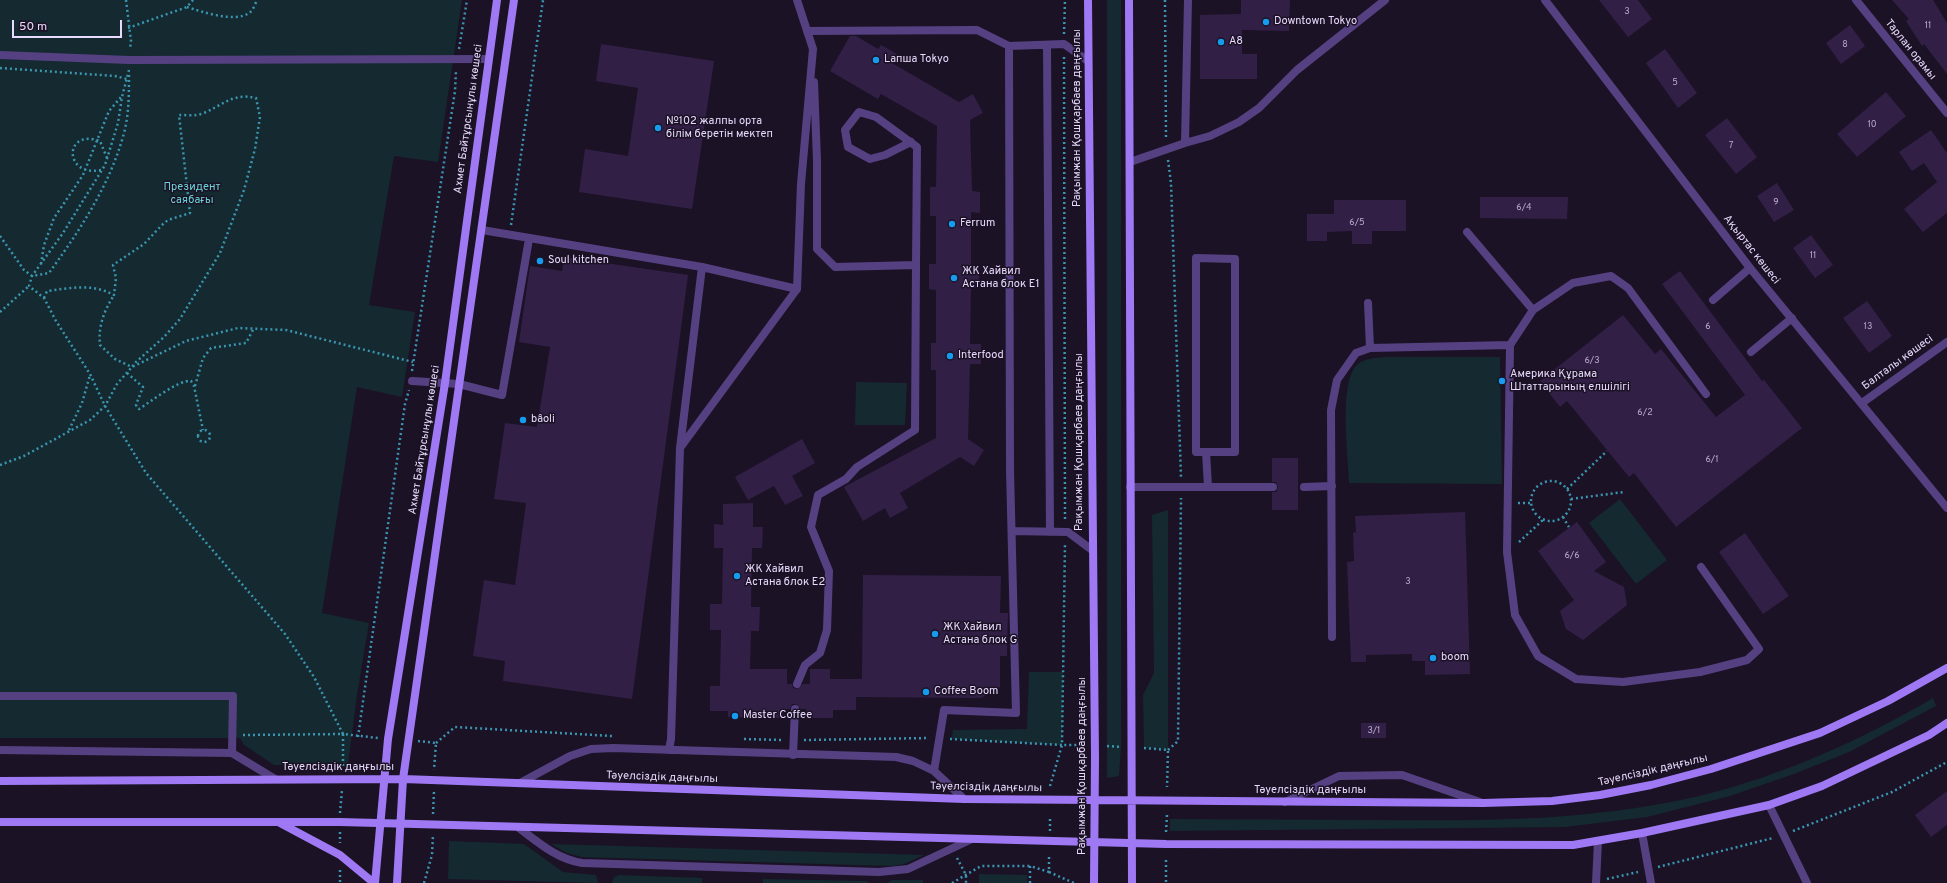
<!DOCTYPE html>
<html>
<head>
<meta charset="utf-8">
<style>
	body { margin:0 }
	#map { position:relative; width:1947px; height:883px; overflow:hidden; background:#1b1226; font-family:Overpass,sans-serif }
	canvas { display:block }
	.scale { position:absolute; left:12px; top:20px; width:110px; height:18px; box-sizing:border-box; border:2px solid #e8dafc; border-top:0; padding-left:5px; font-size:12px; line-height:14px; white-space:nowrap; color:#e8dafc; -webkit-text-stroke:3px #1b1226; paint-order:stroke }
</style>
</head>
<body>
<div id="map">
<canvas width="1947" height="883"></canvas>
<div class="scale">50 m</div>
</div>
<script>
const ctx = document.querySelector('canvas').getContext('2d');
ctx.lineJoin = 'round';
function fill(path, color) { ctx.fillStyle = color; ctx.fill(path, 'evenodd'); }
function stroke(path, color, width, dash) { ctx.strokeStyle = color; ctx.lineWidth = width; ctx.lineCap = dash ? 'butt' : 'round'; ctx.setLineDash(dash || []); ctx.stroke(path); }
function label(font, color, halo, rows, align = 'center') {
  ctx.font = font + ' Overpass,sans-serif'; ctx.lineWidth = 3; ctx.setLineDash([]); ctx.textBaseline = 'middle'; ctx.strokeStyle = halo; ctx.fillStyle = color; for (const [text, x, y, turn = 0] of rows) {
    ctx.save(); ctx.translate(x, y); ctx.rotate((+turn || 0) * Math.PI / 180); ctx.textAlign = isNaN(turn) ? turn : align; if (halo) ctx.strokeText(text, 0, 0); ctx.fillText(text, 0, 0); ctx.restore();
  }
}
const green = new Path2D(`
	M0,0H462L438,162L394,156L369,305L415,312L402,397L357,387L322,613L369,623L357,695L348,765H274L244,745L240,738H0Z
	M1107,0H1121V747L1119,776L1107,778Z
	M1386,357H1500L1502,484L1349,483C1348,454 1340,394 1353,370C1360,358 1375,358 1386,357Z
	M856,382L907,383L905,425H855Z
	M1620,499L1667,560L1636,584L1589,523Z
	M1168,510V750L1144,748L1143,695L1154,673L1152,515Z
	M1029,672H1063L1062,745L952,739L953,730L1027,729Z
	M1933,698L1936,706L1849,752L1794,774L1730,796L1647,817L1565,827L1170,831V819C1238,819 1307,820 1375,820C1478,821 1580,821 1681,800C1765,783 1859,742 1933,698Z
	M449,841L524,844L563,872L596,875L598,883L448,879Z
	M551,844L924,855L904,864L893,866L582,857L567,853Z
	M979,874L1027,875V883H979Z
	M619,875L702,878V883H612L614,877Z
	M763,879L866,881L870,883H763Z
	M892,880H923V883H887Z`);
const building = new Path2D(`
	M1241,0H1290L1289,31L1242,30V54H1257V79H1200V15L1241,14Z
	M1599,0H1638L1652,19L1628,37Z
	M1892,0H1933L1947,23V74L1924,44L1922,46L1906,21L1909,19Z
	M1850,25L1865,46L1841,64L1826,43Z
	M850,36H856L878,49L881,45L897,54L892,63L959,102L973,94L983,113L970,120L972,191L980,192V213L971,212V268H979V288H971L970,344H981V364H970L968,439L984,450L974,466L960,457L900,493L908,508L890,518L885,508L863,521L844,487L936,438V370H931V343H936V290L929,289V264H936V216H930V187H936L937,126L881,94L878,99L830,71Z
	M601,44L714,61L692,209L579,192L585,149L628,156L638,88L596,81Z
	M1665,49L1697,93L1678,108L1646,63Z
	M1886,92L1906,116L1857,157L1837,134Z
	M1727,118L1757,157L1736,174L1705,135Z
	M1931,130L1947,153V213L1923,232L1904,209L1937,182L1924,163L1912,171L1899,152Z
	M1777,183L1794,210L1774,222L1757,196Z
	M1480,197H1568L1567,219L1480,218Z
	M1334,200H1406V231H1372V244H1352V231L1327,232V241H1307V214H1334Z
	M1811,235L1833,265L1815,278L1793,248Z
	M564,257L688,275L632,699L503,681L505,661L473,656L484,580L515,585L526,503L494,499L505,423L537,427L550,347L519,342L530,266L562,271Z
	M1680,271L1762,381L1764,380L1802,428L1676,527L1634,473L1629,477L1567,401L1560,407L1540,381L1623,315L1655,354L1661,349L1716,417L1745,395L1662,284Z
	M1867,301L1892,336L1869,353L1843,318Z
	M802,439L815,463L792,476L803,496L785,505L774,486L748,500L735,477Z
	M1272,458H1298V510H1272V492H1276L1278,487L1276,482H1272Z
	M753,503V527H763L762,548H752L751,607H760L759,631H751L750,669H787V684H792L793,688L797,689L803,684H810V669H830V679H862L863,575L1001,576L1000,613H1008L1007,656H1000V687L981,698L856,697V710H833V718H806V709H800L796,704H792L790,709H782V718L728,717V711H710V686H720L721,630H710V604H722L723,548H714V524L723,525V504Z
	M1465,512L1470,674L1425,675V661H1412V654L1366,655V662H1351L1347,562L1354,561L1353,533L1356,532L1355,516Z
	M1577,522L1606,562L1594,571L1624,587L1627,605L1583,640L1566,629L1560,611L1574,600L1538,551Z
	M1745,533L1789,596L1763,614L1719,552Z
	M1361,723H1386V738H1361Z
	M1947,791V825L1931,837L1915,815Z`);
const path = new Path2D(`
	M126,0L131,41L130,49
	M1165,0L1166,139
	M187,7C202,12 235,23 249,13C253,11 255,4 257,0
	M128,28L187,7L193,0
	M1064,34L1065,0
	M459,49L467,0
	M1064,57L1065,522
	M0,68L115,76L127,79
	M129,70L122,97L118,123L105,165L63,233L32,276L29,286L44,298L56,321L90,374L105,406L146,473L285,634L314,677L343,734L378,738
	M1168,160L1171,183L1181,477
	M101,170C64,178 63,128 100,141L107,158
	M511,225L543,0
	M0,236L24,270L32,276L49,273C80,230 110,185 124,133C129,114 129,94 129,74
	M41,264L44,245L54,218L83,175L109,111L122,96
	M44,298L47,291C71,288 92,283 114,295L116,278L113,265L144,244L162,225L168,220L190,213L179,115C186,115 195,116 201,114C221,107 232,92 256,98L260,117L255,149L244,190L220,253L180,319L164,337L136,362L132,367L115,359L100,345C98,326 104,311 114,295
	M0,312L29,286
	M412,371L455,91L456,70
	M127,373L143,387L136,405L139,409C150,402 180,379 191,381L194,386L203,430
	M195,386L203,358L211,348L246,343L254,328
	M198 436a6 6 0 1 1 12 0a6 6 0 1 1-12 0Z
	M69,430L82,403L90,375
	M0,465L24,456L90,420L105,406L117,384L132,367L186,341L238,328L286,330L413,362
	M1531 501a20 20 0 1 1 40 0a20 20 0 1 1-40 0Z
	M1567,489L1607,451
	M1571,499L1624,492
	M1518,503H1532
	M1563,517L1569,527
	M1519,542L1544,519
	M243,735L343,734V769
	M358,737L405,404L409,390
	M744,739L783,740
	M950,739L1062,745L1065,543
	M804,740L929,738
	M418,741L436,743L434,770
	M436,743L455,727L612,736
	M1107,746L1121,747
	M1144,748L1168,750L1167,787
	M1168,750L1178,741L1181,498
	M1050,786L1062,745H1084
	M340,813L342,790
	M433,814L434,791
	M1050,831V816
	M1793,831L1892,792L1947,762
	M340,832V843
	M1166,832L1167,815
	M1049,857V872L1074,883
	M957,858L966,875V883
	M1166,860V883
	M1658,867L1773,838
	M340,870V883
	M1607,879L1638,872
	M424,883L432,855L433,835
	M952,883L981,866H1030
	M1030,883V866L1049,872`);
const lane = new Path2D(`
	M807,31L977,30L1009,46
	M1047,45L1050,532
	M0,55L129,60L488,59
	M814,82L817,160V249L835,267L916,265L917,147L876,117L859,112L845,130L848,147L870,159L885,155L911,142
	M1185,143L1210,136L1239,122L1259,108L1297,70L1385,0
	M1130,162L1185,143L1188,0
	M482,230L702,267L680,448
	M1467,232L1533,310
	M1196,258L1235,259V452H1196Z
	M702,267L797,289
	M1713,300L1750,268
	M1368,303L1370,348
	M1751,352L1792,318
	M412,381L459,384L502,395L529,239
	M1206,452L1208,487
	M1130,487H1273
	M1304,487L1332,486
	M1012,531L1068,532L1092,550
	M1701,567L1759,649L1747,660L1700,672L1623,682L1576,679L1538,656L1515,615L1507,552L1510,345L1533,310L1573,283L1611,276L1628,288L1706,394
	M1332,637L1331,410L1337,380L1356,353L1370,348L1510,345
	M797,684L805,665L820,653L827,630L829,571L811,527L818,495L846,479L857,467L915,430L916,265
	M0,696H233L232,753L275,779
	M0,750L232,753
	M669,750L671,739L680,448L797,289L801,184L813,49L797,0
	M793,755L795,709
	M934,771L944,710L1016,713L1010,470L1009,46L1064,44L1088,61
	M520,783L570,756L591,749L613,748L896,757L913,761L934,771L964,799
	M1285,802L1339,776L1402,775L1480,802
	M519,828C539,843 557,859 582,863L879,872L908,869L972,839
	M1642,833L1651,883`);
const street = new Path2D(`
	M1545,0L1750,268L1947,508
	M1856,0L1947,113
	M1862,403L1947,342
	M1769,805L1807,883
	M1596,883L1598,841`);
const secondary = new Path2D(`
	M1088,0L1095,757L1094,883
	M1129,0L1132,883
	M0,781L403,779L964,799L1483,803L1552,801L1600,795L1651,785L1711,769L1820,733L1888,701L1947,668
	M0,822H340L1166,844L1573,845L1642,833L1769,805L1822,786L1929,735L1947,723
	M280,823L340,855L374,883
	M375,883L388,739L445,383L497,0
	M397,883L403,779L514,0`);
const markers = [
	[1266,22,4,"#179bec"],
	[1221,42,4,"#179bec"],
	[876,60,4,"#179bec"],
	[658,128,4,"#179bec"],
	[952,224,4,"#179bec"],
	[540,261,4,"#179bec"],
	[954,278,4,"#179bec"],
	[950,356,4,"#179bec"],
	[1502,381,4,"#179bec"],
	[523,420,4,"#179bec"],
	[737,576,4,"#179bec"],
	[935,634,4,"#179bec"],
	[1433,658,4,"#179bec"],
	[926,692,4,"#179bec"],
	[735,716,4,"#179bec"]
];
const numberNames = [
	["3",1627,12],
	["11",1928,26],
	["8",1845,45],
	["5",1675,83],
	["10",1872,125],
	["7",1731,146],
	["9",1776,203],
	["6/4",1524,208],
	["6/5",1357,223],
	["11",1813,256],
	["6",1708,327],
	["13",1868,327],
	["6/3",1592,361],
	["6/2",1645,413],
	["6/1",1712,460],
	["6/6",1572,556],
	["3",1408,582],
	["3/1",1374,731]
];
const poiNames = [
	["Downtown Tokyo",1274,22],
	["А8",1229,42],
	["Lапша Tokyo",884,60],
	["№102 жалпы орта",666,122],
	["білім беретін мектеп",666,135],
	["Ferrum",960,224],
	["Soul kitchen",548,261],
	["ЖК Хайвил",962,272],
	["Астана блок E1",962,285],
	["Interfood",958,356],
	["Америка Құрама",1510,375],
	["Штаттарының елшілігі",1510,388],
	["bâoli",531,420],
	["ЖК Хайвил",745,570],
	["Астана блок E2",745,583],
	["ЖК Хайвил",943,628],
	["Астана блок G",943,641],
	["boom",1441,658],
	["Coffee Boom",934,692],
	["Master Coffee",743,716]
];
const streetNames = [
	["Тарлан орамы",1910,50,51],
	["Рақымжан Қошқарбаев даңғылы",1078,118,-90],
	["Ахмет Байтұрсынұлы көшесі",469,119,-82],
	["Ақыртас көшесі",1751,250,52],
	["Балталы көшесі",1898,363,-36],
	["Ахмет Байтұрсынұлы көшесі",425,440,-81],
	["Рақымжан Қошқарбаев даңғылы",1080,442,-90],
	["Рақымжан Қошқарбаев даңғылы",1083,766,-90],
	["Тәуелсіздік даңғылы",338,768],
	["Тәуелсіздік даңғылы",1653,771,-13],
	["Тәуелсіздік даңғылы",662,778,2],
	["Тәуелсіздік даңғылы",986,788,1],
	["Тәуелсіздік даңғылы",1310,791]
];
const parkNames = [
	["Президент",192,188],
	["саябағы",192,201]
];
fill(green, '#152930');
fill(building, '#321f46');
stroke(path, '#3a96b0', 2.5, [2, 3]);
stroke(lane, '#554181', 8);
stroke(street, '#554181', 8);
stroke(secondary, '#9f79f4', 8);
for (const [x, y, r, color] of markers) { const dot = new Path2D(); dot.arc(x, y, r, 0, 2 * Math.PI); ctx.fillStyle = color; ctx.fill(dot); stroke(dot, '#1b1226', 1.5); }
label('9px', '#baabce', null, numberNames);
label('11px', '#e8dafc', '#1b1226', poiNames, 'left');
label('11px', '#e8dafc', '#1b1226', streetNames);
label('11px', '#6bd4d7', '#1b1226', parkNames);
</script>
</body>
</html>
